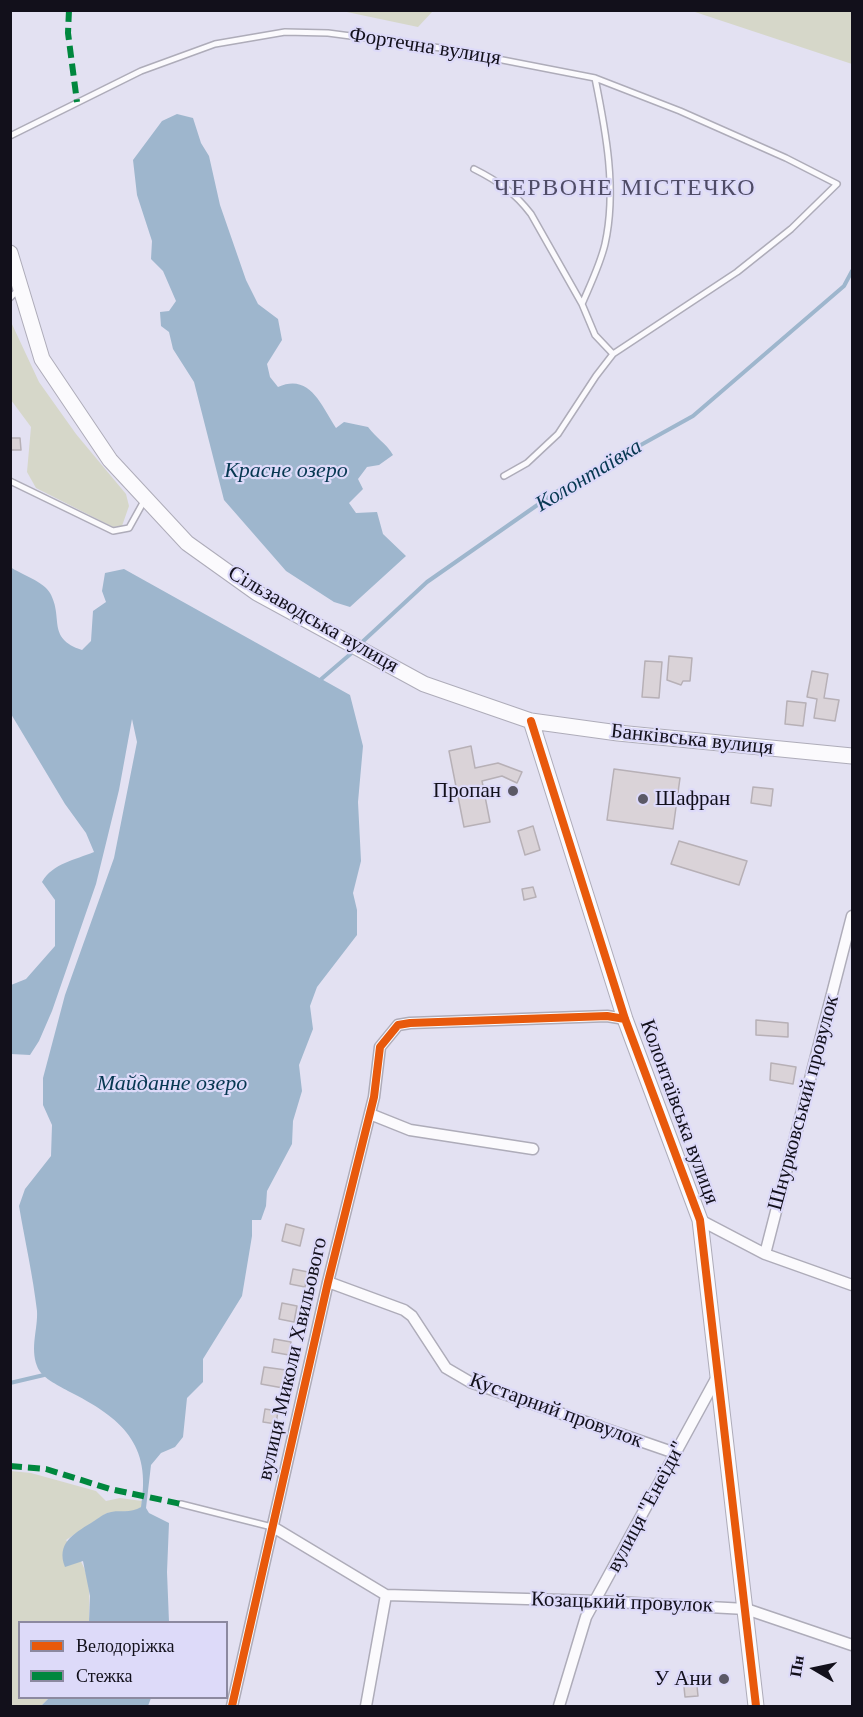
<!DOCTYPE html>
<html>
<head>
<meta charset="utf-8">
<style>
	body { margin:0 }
	#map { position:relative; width:863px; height:1717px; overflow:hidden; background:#e3e1f2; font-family:Georgia,serif }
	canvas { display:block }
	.frame { position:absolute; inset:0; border:12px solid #12101b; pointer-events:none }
	.legend { position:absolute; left:18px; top:1621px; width:210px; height:78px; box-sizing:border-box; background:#dddaf9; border:2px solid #8c89a0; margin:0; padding:8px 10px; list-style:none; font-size:18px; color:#12101b }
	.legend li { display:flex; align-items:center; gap:12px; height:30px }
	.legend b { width:30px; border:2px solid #8c89a0 }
	.north { position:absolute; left:785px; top:1639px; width:60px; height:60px; -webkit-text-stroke:4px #dddaf9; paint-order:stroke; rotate:279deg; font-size:16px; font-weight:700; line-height:24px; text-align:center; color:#12101b }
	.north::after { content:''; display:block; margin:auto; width:21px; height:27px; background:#12101b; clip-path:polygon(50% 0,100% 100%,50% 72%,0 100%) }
</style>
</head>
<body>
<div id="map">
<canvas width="863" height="1717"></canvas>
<div class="frame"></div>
<ul class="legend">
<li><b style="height:8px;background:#e8590c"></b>Велодоріжка</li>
<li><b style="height:8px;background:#00873e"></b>Стежка</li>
</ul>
<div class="north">Пн</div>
</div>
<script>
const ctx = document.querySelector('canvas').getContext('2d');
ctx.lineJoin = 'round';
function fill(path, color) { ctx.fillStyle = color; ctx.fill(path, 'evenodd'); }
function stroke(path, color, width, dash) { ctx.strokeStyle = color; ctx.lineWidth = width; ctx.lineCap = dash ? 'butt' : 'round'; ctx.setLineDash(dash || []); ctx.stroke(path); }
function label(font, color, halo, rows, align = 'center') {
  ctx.font = font + ' Georgia,serif'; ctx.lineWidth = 4.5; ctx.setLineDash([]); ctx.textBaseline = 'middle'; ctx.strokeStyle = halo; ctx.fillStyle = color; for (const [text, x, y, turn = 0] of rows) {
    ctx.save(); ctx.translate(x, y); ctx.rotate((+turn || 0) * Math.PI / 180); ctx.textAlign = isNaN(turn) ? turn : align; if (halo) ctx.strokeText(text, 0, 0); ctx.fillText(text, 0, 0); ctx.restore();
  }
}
const green = new Path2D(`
	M342,11H433L418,27Z
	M692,11H852V64Z
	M11,322L39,382L76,434L126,494L129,506L122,526L113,527L36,488L27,472L31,427L11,400Z
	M11,1471L31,1473L96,1491L106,1501L120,1498L142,1501L141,1507L136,1511L107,1513L66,1540C91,1570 90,1584 89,1622H20V1698H49L41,1706H11Z`);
const water = new Path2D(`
	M177,114L193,118L201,143L209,156L220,205L246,280L258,304L278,319L282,340L267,364L270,377L278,387C310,373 321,405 336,428L344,422L368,427C376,438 386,443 393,455L379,465L367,467L358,479L363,489L349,503L356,513L377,512L383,534L406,556L350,607L334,602L286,571L224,500L194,382L173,349L169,332L161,326L160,312L169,311L176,301L163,271L151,259L152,241L137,195L133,160L162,121Z
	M10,567C21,574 44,582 50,593C64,618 46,638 82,650L91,641L93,611L106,602L102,591L105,573L124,569L350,695L363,746L358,802L361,861L353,893L357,910V935L317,987L310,1006L313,1029L299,1065L302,1091L293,1121L292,1144L267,1191L266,1206L261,1220H252V1236L242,1296L203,1359V1382L187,1398L183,1437L175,1447L161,1453L151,1465L146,1508L149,1513L169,1523L167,1572L169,1622H89L90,1596L83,1561L65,1567C56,1544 73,1534 91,1523C96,1520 102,1515 107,1513C118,1509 131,1514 141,1507C152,1444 122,1418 68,1391C58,1385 41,1378 37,1366C30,1347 38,1329 37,1311C33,1276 25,1241 19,1206L25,1189L51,1156L52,1125L43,1105V1078L65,995L114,858L137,742L132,719L119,790L96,884L52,1011L39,1041L30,1055L11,1054V985L26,979L55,946V900L42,882C53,863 75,860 94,852L86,833L65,804L11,714Z
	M49,1698H151L148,1706H41Z`);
const stream = new Path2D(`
	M359,645L427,582L556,492L693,416L844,286L852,271
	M319,681L354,651
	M10,1383L44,1375`);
const building = new Path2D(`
	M10,438H20L21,450H10Z
	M669,656L692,658L690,681H683L681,685L667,680Z
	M645,661L662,662L659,698L642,697Z
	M812,671L828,674L824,698L839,700L835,721L814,718L817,699L807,697Z
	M787,701L806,703L803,726L785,724Z
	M471,746L475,768L498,763L522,772L517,783L502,776L482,781L490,822L464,827L449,751Z
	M614,769L680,778L673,829L607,820Z
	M753,787L773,789L771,806L751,803Z
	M533,826L540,850L525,855L518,831Z
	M679,841L747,861L739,885L671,864Z
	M533,887L536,897L524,900L522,889Z
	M756,1020L788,1023V1037L756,1035Z
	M771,1063L796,1067L793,1084L770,1080Z
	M286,1224L304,1229L300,1246L282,1241Z
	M293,1269L308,1272L305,1287L290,1284Z
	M282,1303L297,1306L294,1322L279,1319Z
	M274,1339L291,1342L289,1355L272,1352Z
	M264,1367L286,1370L283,1388L261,1384Z
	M265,1409L278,1411L276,1424L263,1422Z
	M696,1676L698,1696L685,1697L683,1677Z`);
const lane = new Path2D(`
	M595,78C606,132 617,190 605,244C600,265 590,285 582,304L595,335L613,354
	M10,136L141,71L215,44L285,32L328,33L441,48L595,78L680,111L786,158L837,184L791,229L737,272L613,354L596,376L558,434L527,463L504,476
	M474,169C498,181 515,193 531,214L582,304
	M10,298L18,290
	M10,481L113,531L129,528L144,501
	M181,1504L272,1527`);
const street = new Path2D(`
	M370,1114L410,1130L533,1149
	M700,1220L765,1254L852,1285
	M765,1254L852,916
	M328,1282L404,1310L412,1316L446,1368L470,1382L675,1453
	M273,1527L386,1595L366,1706
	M386,1595L597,1601L746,1609L852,1645
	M232,1706L328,1282L374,1097L380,1047L398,1025L410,1023L607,1016L625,1019
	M559,1706L586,1617L717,1377`);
const secondary = new Path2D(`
	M10,253L42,359L110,460L187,543L257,593L424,684L531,721L618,733L852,756
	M531,721L625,1019L700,1220L756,1706`);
const quiet = new Path2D(`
	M69,10L68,33L77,102
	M10,1466L46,1469L110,1489L181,1504`);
const cycleway = new Path2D(`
	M531,721L625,1019L700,1220L756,1706
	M232,1706L328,1282L374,1097L380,1047L398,1025L410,1023L607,1016L625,1019`);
const markers = [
	[513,791,6,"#5b5966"],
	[643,799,6,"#5b5966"],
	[724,1679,6,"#5b5966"]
];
const streetNames = [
	["Фортечна вулиця",425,47,9],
	["Сільзаводська вулиця",313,620,30],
	["Банківська вулиця",692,740,6],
	["Шнурковський провулок",804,1103,-75],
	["Колонтаївська вулиця",679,1112,70],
	["вулиця Миколи Хвильового",293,1359,-77],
	["Кустарний провулок",556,1411,20],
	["вулиця \"Енеїди\"",647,1507,-62],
	["Козацький провулок",622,1603,2]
];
const poiNames = [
	["Пропан",501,791],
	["Шафран",655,799,"left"],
	["У Ани",712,1679]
];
const waterNames = [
	["Красне озеро",286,471],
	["Колонтаївка",589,476,-31],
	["Майданне озеро",172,1084]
];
const quarterNames = [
	["ЧЕРВОНЕ МІСТЕЧКО",625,189]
];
fill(green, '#d6d7c9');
fill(water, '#9eb6cd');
stroke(stream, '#9eb6cd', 4);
fill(building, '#dad3d8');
stroke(building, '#b7b0b6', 1.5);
stroke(lane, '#aeacb9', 8);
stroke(street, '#aeacb9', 13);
stroke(secondary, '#aeacb9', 17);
stroke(lane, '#fbfafd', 5);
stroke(street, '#fbfafd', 10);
stroke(secondary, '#fbfafd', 15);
stroke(quiet, '#00873e', 6, [12, 6]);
stroke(cycleway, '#e8590c', 8);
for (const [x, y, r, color] of markers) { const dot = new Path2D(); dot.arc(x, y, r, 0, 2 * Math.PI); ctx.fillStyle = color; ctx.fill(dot); stroke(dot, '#dddaf9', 2); }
label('21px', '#12101b', '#dddaf9', streetNames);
label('21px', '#12101b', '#dddaf9', poiNames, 'right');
label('italic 22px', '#063751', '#dddaf9', waterNames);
ctx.letterSpacing = '1.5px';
label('24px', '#4f4c66', '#dddaf9', quarterNames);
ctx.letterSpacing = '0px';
</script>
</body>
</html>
